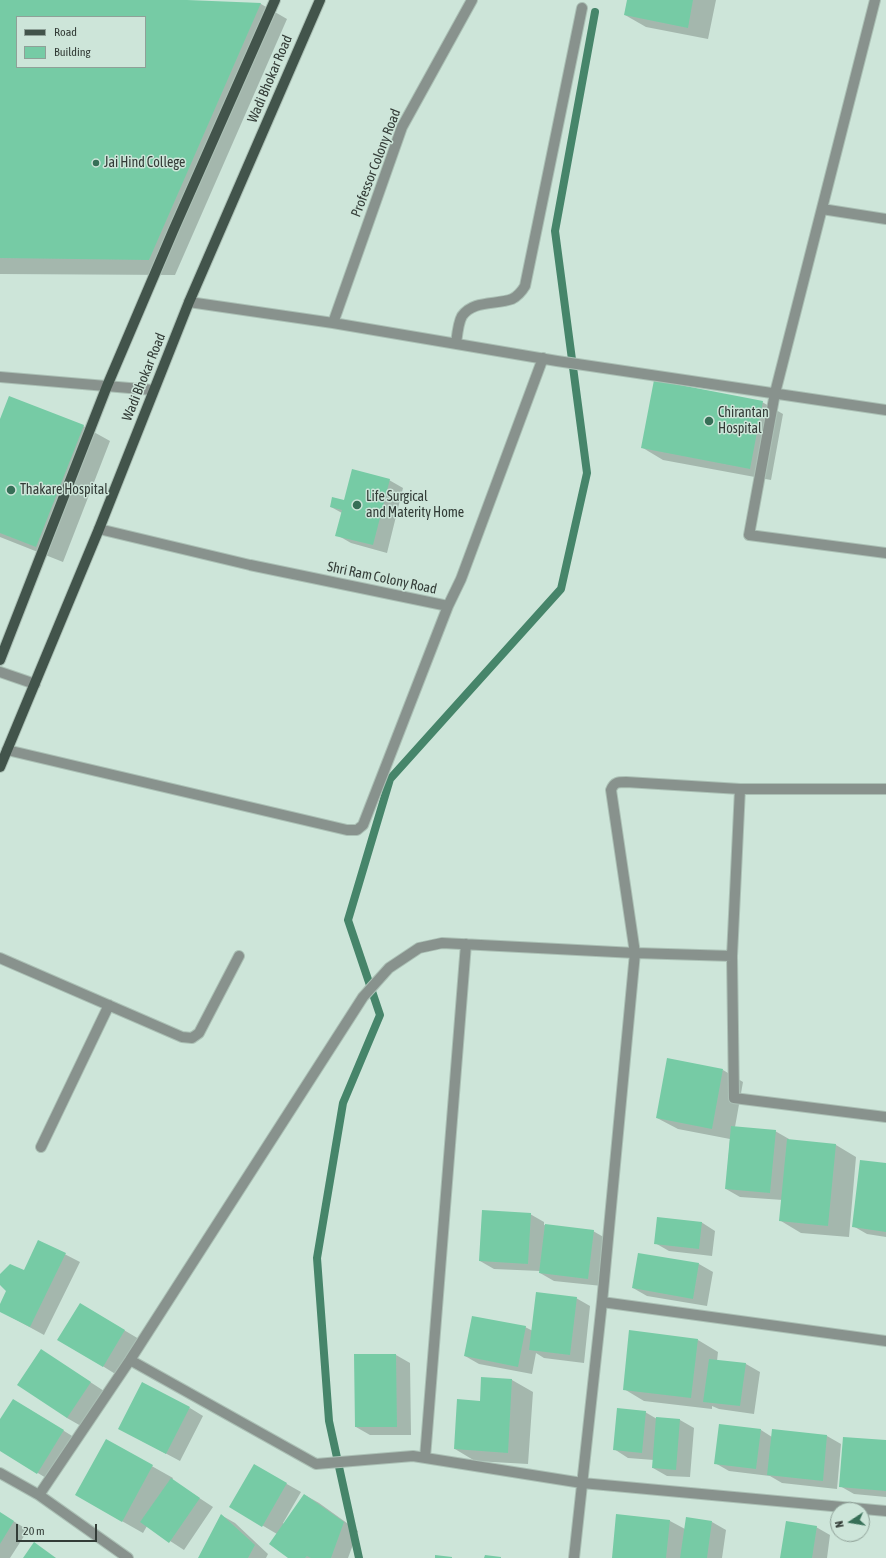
<!DOCTYPE html>
<html>
<head>
<meta charset="utf-8">
<style>
	body { margin:0 }
	#map { position:relative; width:886px; height:1558px; overflow:hidden; background:#cde5d9; font-family:"Asap Condensed",sans-serif }
	canvas { display:block }
	.legend { position:absolute; left:16px; top:16px; width:130px; height:52px; box-sizing:border-box; background:#cde5d9; border:1px solid #8fa198; margin:0; padding:5px 7px; list-style:none; font-size:12px; color:#333c37 }
	.legend li { display:flex; align-items:center; gap:8px; height:20px }
	.legend b { width:20px; border:1px solid #8fa198 }
	.north { position:absolute; left:830px; top:1502px; width:40px; height:40px; box-sizing:border-box; background:#cde5d9; border:1px solid #8fa198; border-radius:50%; rotate:258deg; font-size:11px; font-weight:700; line-height:16px; text-align:center; color:#333c37 }
	.north::after { content:''; display:block; margin:auto; width:14px; height:18px; background:#376f57; clip-path:polygon(50% 0,100% 100%,50% 72%,0 100%) }
	.scale { position:absolute; left:16px; top:1524px; width:81px; height:18px; box-sizing:border-box; border:2px solid #333c37; border-top:0; padding-left:5px; font-size:12px; line-height:14px; white-space:nowrap; color:#333c37; -webkit-text-stroke:3px #cde5d9; paint-order:stroke }
</style>
</head>
<body>
<div id="map">
<canvas width="886" height="1558"></canvas>
<ul class="legend">
<li><b style="height:5px;background:#42544b"></b>Road</li>
<li><b style="height:11px;background:#76cba5"></b>Building</li>
</ul>
<div class="north">N</div>
<div class="scale">20 m</div>
</div>
<script>
const ctx = document.querySelector('canvas').getContext('2d');
ctx.lineJoin = 'round';
function fill(path, color) { ctx.fillStyle = color; ctx.fill(path, 'evenodd'); }
function stroke(path, color, width, dash) { ctx.strokeStyle = color; ctx.lineWidth = width; ctx.lineCap = dash ? 'butt' : 'round'; ctx.setLineDash(dash || []); ctx.stroke(path); }
function label(font, color, halo, rows, align = 'center') {
  ctx.font = font + ' "Asap Condensed",sans-serif'; ctx.lineWidth = 3; ctx.setLineDash([]); ctx.textBaseline = 'middle'; ctx.strokeStyle = halo; ctx.fillStyle = color; for (const [text, x, y, turn = 0] of rows) {
    ctx.save(); ctx.translate(x, y); ctx.rotate((+turn || 0) * Math.PI / 180); ctx.textAlign = isNaN(turn) ? turn : align; if (halo) ctx.strokeText(text, 0, 0); ctx.fillText(text, 0, 0); ctx.restore();
  }
}
const shadow = new Path2D(`
	M0,0H161L261,4L287,19L175,275L0,274ZM17,17H145V67H17Z
	M628,0H716L708,39L646,27L625,15Z
	M762,402L783,414L771,480L663,460L643,448Z
	M0,422L83,426L110,441L63,562L0,537Z
	M389,480L403,488L387,553L351,543L337,535L342,513L331,507Z
	M723,1070L743,1082L735,1127L775,1131L789,1139V1140L836,1145L856,1157L849,1237L801,1233L781,1221L783,1200L740,1197L726,1189L730,1139L678,1129L657,1118Z
	M886,1164V1237L867,1234L853,1226Z
	M530,1214L544,1222V1225L593,1231L607,1239L602,1286L554,1281L540,1273V1271L494,1269L480,1261Z
	M701,1222L715,1231L712,1256L669,1251L655,1243Z
	M39,1241L80,1262L44,1335L0,1311V1306L8,1291L0,1284V1276L24,1272Z
	M699,1264L713,1272L707,1306L647,1296L633,1288Z
	M576,1298L590,1306L584,1363L544,1358L536,1353L532,1374L479,1364L465,1356L525,1327L533,1331Z
	M80,1304L139,1339L117,1375L59,1339Z
	M698,1340L718,1352L717,1361L746,1364L760,1372L754,1414L719,1409L712,1406V1409L644,1401L624,1389Z
	M41,1350L104,1391L81,1426L67,1418Z
	M396,1355L410,1363L411,1435H370L356,1427Z
	M482,1378L512,1380L533,1392L528,1464L475,1461L455,1449L481,1402Z
	M27,1408L77,1439L51,1481L0,1450V1421Z
	M190,1408L203,1416L180,1461L133,1436Z
	M645,1412L657,1419L680,1420L694,1428L690,1477L667,1476L653,1468L654,1460L628,1458L614,1449Z
	M761,1430L772,1437V1430L827,1436L841,1444L837,1489L782,1483L770,1476L729,1471L715,1463Z
	M107,1441L173,1478L172,1480L213,1507L184,1550L147,1526L143,1533L97,1507Z
	M886,1441V1497L854,1494L840,1486Z
	M255,1466L301,1492L283,1523L284,1524L305,1495L319,1503L358,1531L348,1558H289L277,1534L231,1507Z
	M0,1513L28,1530L10,1558H0Z
	M221,1515L235,1523L268,1554L266,1558H199Z
	M617,1515L670,1521L685,1529L712,1522L726,1530L722,1558H613Z
	M816,1527L830,1535L827,1558H781Z`);
const stream = new Path2D(`
	M359,1558L329,1421L317,1258L343,1103L380,1015L348,920L390,779L561,589L587,473L555,231L595,12`);
const building = new Path2D(`
	M0,0H187L261,3L149,260L0,258ZM17,17H145V67H17Z
	M627,0H693L688,28L624,15Z
	M654,380L763,401L750,469L641,448Z
	M9,396L84,425L36,547L0,533V419Z
	M352,469L390,479L373,545L335,536L342,510L330,507L332,497L344,500Z
	M667,1058L723,1069L712,1129L656,1118Z
	M731,1126L776,1130L770,1193L725,1189Z
	M787,1139L836,1144L828,1226L779,1221Z
	M860,1160L886,1163V1232L852,1227Z
	M482,1210L531,1213L528,1264L479,1261Z
	M657,1217L702,1222L699,1249L654,1244Z
	M545,1224L594,1230L588,1279L539,1273Z
	M38,1240L66,1253L30,1327L0,1312V1304L6,1291L0,1285V1274L10,1264L24,1270Z
	M638,1253L699,1263L693,1299L632,1288Z
	M536,1292L577,1297L570,1355L529,1350Z
	M80,1303L125,1330L103,1367L57,1340Z
	M472,1316L526,1326L518,1367L464,1356Z
	M629,1330L698,1339L691,1398L623,1390Z
	M41,1349L91,1382L67,1418L17,1385Z
	M354,1354H396L397,1427H355Z
	M709,1359L746,1363L740,1406L703,1402Z
	M481,1377L512,1379L508,1453L454,1449L457,1399L480,1401Z
	M142,1382L190,1407L166,1454L118,1429Z
	M13,1399L64,1430L37,1474L0,1451V1419Z
	M617,1408L646,1411L642,1453L613,1450Z
	M656,1417L680,1419L676,1470L652,1468Z
	M719,1424L761,1429L756,1469L714,1464Z
	M772,1429L827,1435L823,1481L767,1475Z
	M843,1437L886,1440V1491L839,1487Z
	M106,1439L153,1465L122,1522L75,1495Z
	M254,1464L287,1483L262,1527L229,1507Z
	M171,1478L200,1498L169,1543L140,1522Z
	M304,1494L344,1522L331,1558H311L307,1556L305,1558H288L269,1544Z
	M0,1512L14,1521L0,1544Z
	M221,1514L255,1545L248,1558H198Z
	M616,1514L670,1520L666,1558H612Z
	M686,1517L712,1521L707,1558H680Z
	M786,1521L817,1526L812,1558H780Z
	M34,1542L56,1558H23Z
	M435,1555L452,1557V1558H435Z
	M485,1555L501,1557V1558H484Z`);
const minor = new Path2D(`
	M875,0L775,393L749,535L886,553
	M822,209L886,219
	M189,302L333,323L557,361L886,410
	M333,323L402,127L472,0
	M456,344C457,336 458,323 462,316C473,300 496,305 512,299C518,296 522,291 525,286L582,8
	M0,377L153,390
	M99,529L250,565L448,606L461,579L543,358
	M0,672L35,684
	M7,750L347,830H357L363,825L448,606
	M886,789H740L732,956L734,1098L886,1117
	M732,956L635,953L611,790C614,782 618,782 626,782L740,789
	M0,958L182,1037L192,1038L199,1033L239,956
	M41,1147L109,1005
	M602,1302L886,1341
	M130,1360L316,1464L413,1456L582,1483L886,1511
	M425,1458L466,944
	M0,1473L39,1495L130,1360L363,997L389,968L419,948L442,943L635,953L602,1302L574,1558
	M39,1495L128,1558`);
const major = new Path2D(`
	M0,660L107,386L173,231L275,0
	M0,767L99,529L189,302L320,0`);
const markers = [
	[96,163,4,"#376f57"],
	[709,421,5,"#376f57"],
	[11,490,5,"#376f57"],
	[357,505,5,"#376f57"]
];
const streetNames = [
	["Wadi Bhokar Road",270,79,-67],
	["Professor Colony Road",376,163,-69],
	["Wadi Bhokar Road",144,377,-68],
	["Shri Ram Colony Road",382,578,12]
];
const poiNames = [
	["Jai Hind College",104,163],
	["Chirantan",718,413],
	["Hospital",718,429],
	["Thakare Hospital",20,490],
	["Life Surgical",366,497],
	["and Materity Home",366,513]
];
fill(shadow, '#0003');
stroke(stream, '#46856a', 8);
fill(building, '#76cba5');
stroke(minor, '#abc0b5', 12);
stroke(major, '#abc0b5', 12);
stroke(minor, '#88928d', 10);
stroke(major, '#42544b', 10);
for (const [x, y, r, color] of markers) { const dot = new Path2D(); dot.arc(x, y, r, 0, 2 * Math.PI); ctx.fillStyle = color; ctx.fill(dot); stroke(dot, '#cde5d9', 1.5); }
label('14px', '#333c37', '#cde5d9', streetNames);
label('14px', '#333c37', '#cde5d9', poiNames, 'left');
</script>
</body>
</html>
